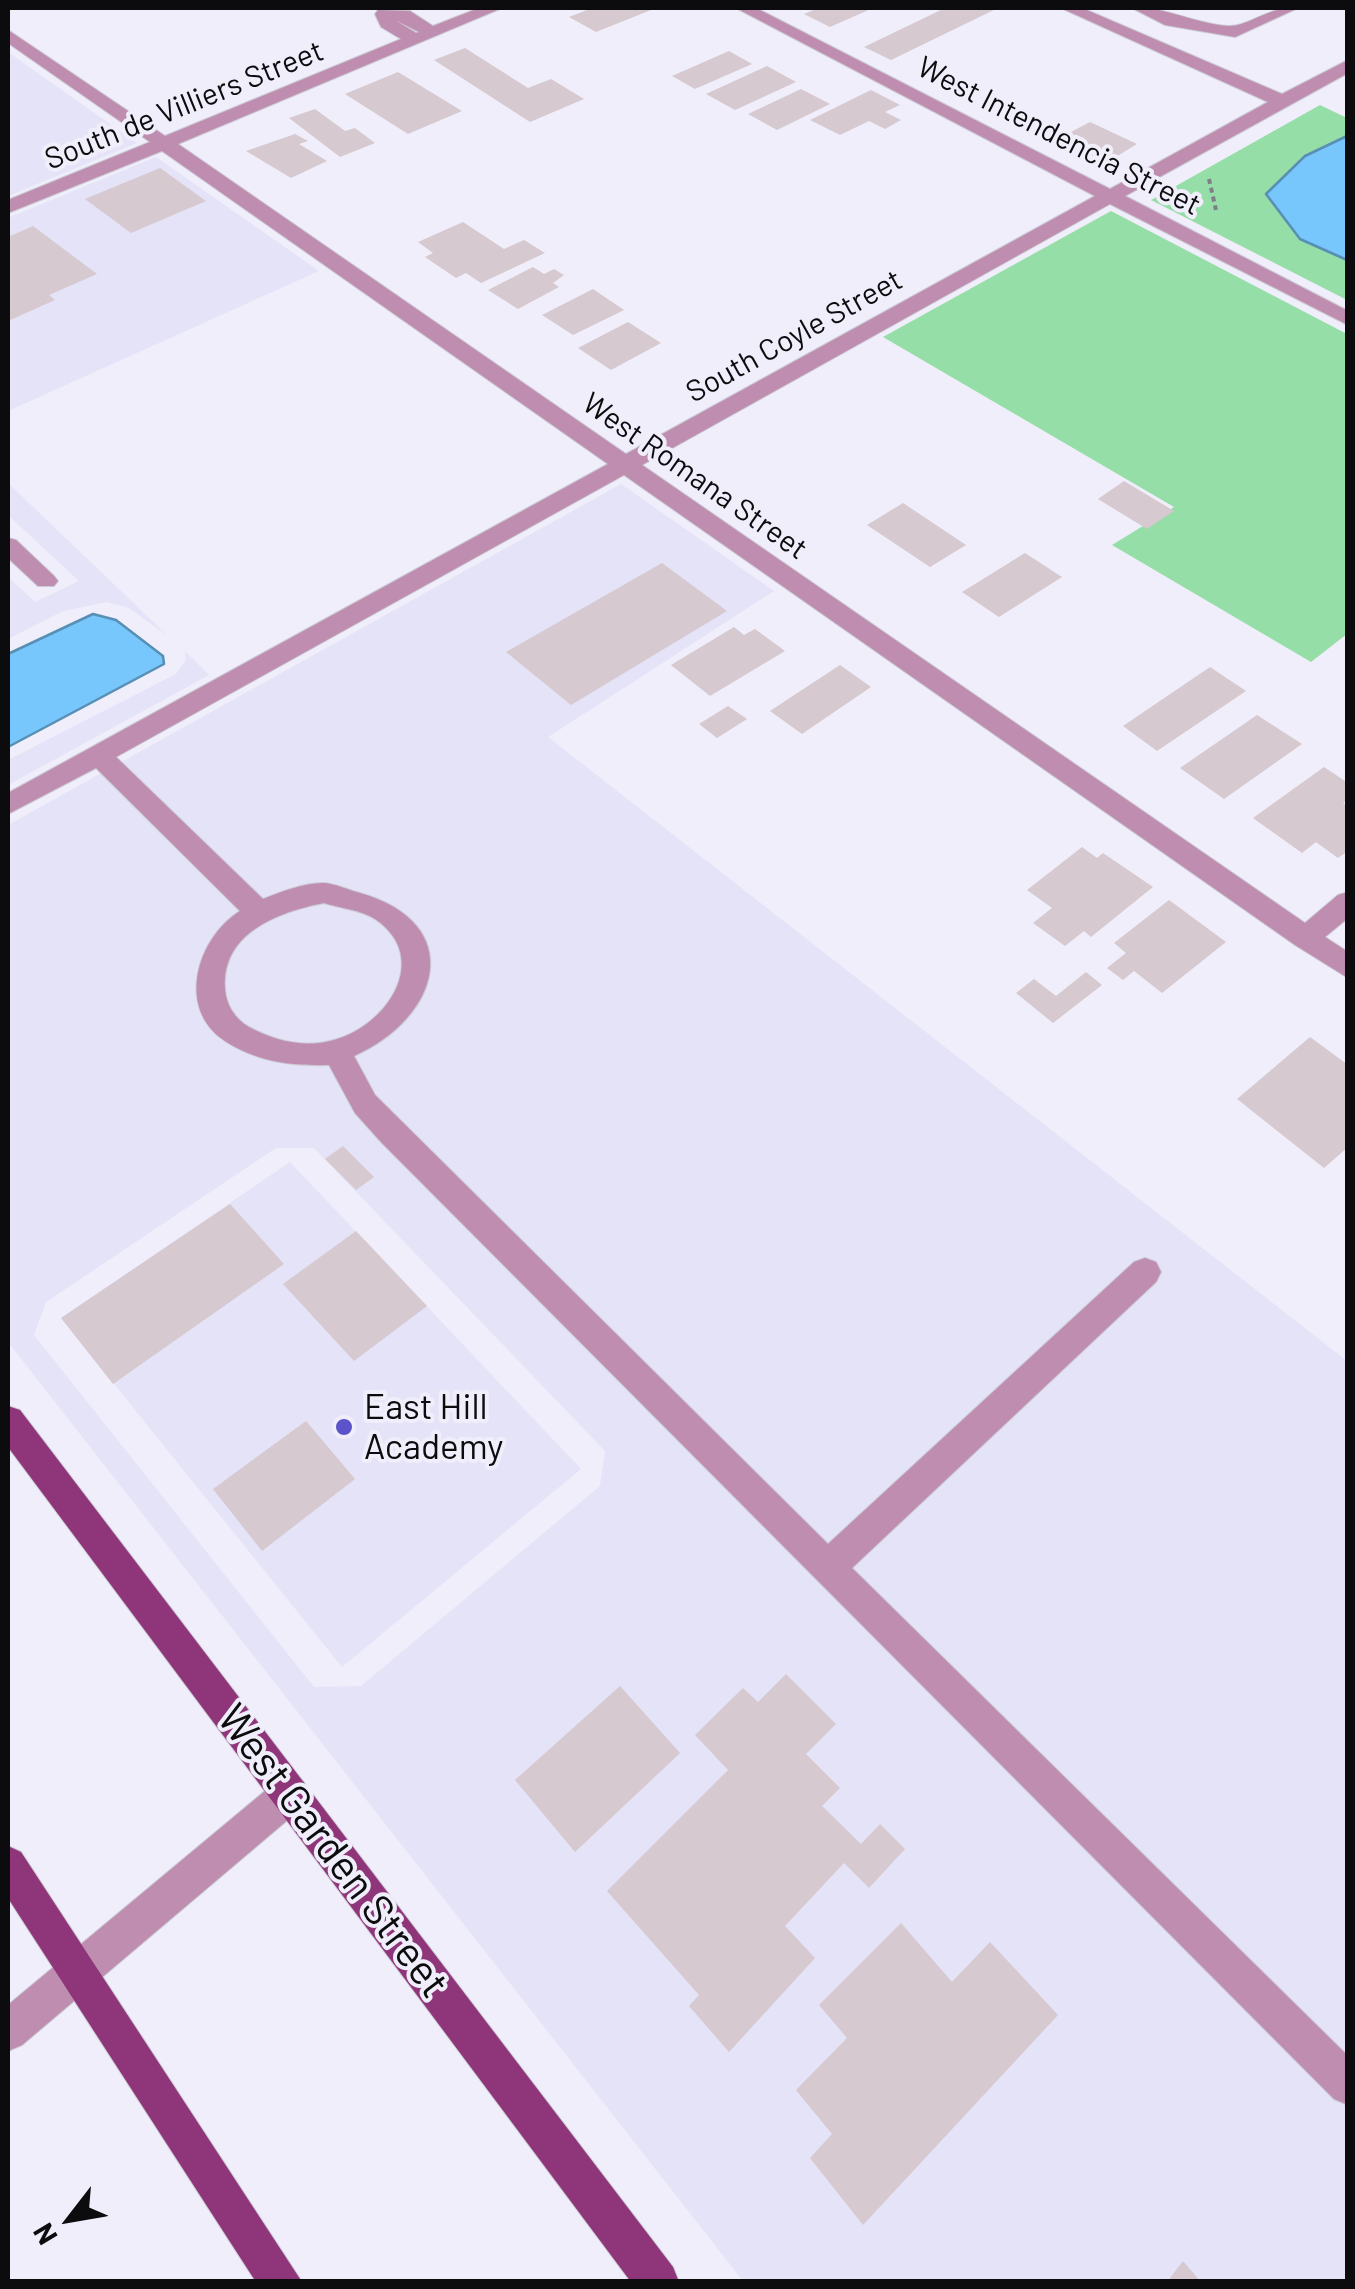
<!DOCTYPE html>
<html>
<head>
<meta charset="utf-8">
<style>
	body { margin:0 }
	#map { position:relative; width:1355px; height:2289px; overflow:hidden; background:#efeefa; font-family:Barlow,sans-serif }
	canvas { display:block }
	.frame { position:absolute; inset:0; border:10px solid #0c0c0f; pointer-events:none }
	.north { position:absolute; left:20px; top:2169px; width:100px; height:100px; -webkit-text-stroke:8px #efeefa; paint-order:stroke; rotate:239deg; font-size:28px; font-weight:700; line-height:40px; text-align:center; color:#0c0c0f }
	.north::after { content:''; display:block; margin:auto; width:35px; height:45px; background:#0c0c0f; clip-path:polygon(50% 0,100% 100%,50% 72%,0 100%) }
</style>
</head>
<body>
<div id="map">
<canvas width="1355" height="2289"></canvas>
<div class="frame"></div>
<div class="north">N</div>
</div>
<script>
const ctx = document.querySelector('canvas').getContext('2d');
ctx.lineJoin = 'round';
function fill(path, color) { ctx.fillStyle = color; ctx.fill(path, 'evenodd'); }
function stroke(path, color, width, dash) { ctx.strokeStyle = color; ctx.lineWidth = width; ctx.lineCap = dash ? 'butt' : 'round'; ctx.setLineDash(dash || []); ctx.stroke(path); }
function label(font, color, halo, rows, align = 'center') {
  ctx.font = font + ' Barlow,sans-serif'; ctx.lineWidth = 8; ctx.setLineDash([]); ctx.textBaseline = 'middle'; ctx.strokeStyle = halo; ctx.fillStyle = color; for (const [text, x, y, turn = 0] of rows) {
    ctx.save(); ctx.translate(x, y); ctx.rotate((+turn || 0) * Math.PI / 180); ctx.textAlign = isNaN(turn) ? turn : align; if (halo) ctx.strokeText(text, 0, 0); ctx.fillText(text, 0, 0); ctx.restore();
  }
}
const built = new Path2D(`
	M8,52L137,143L8,196Z
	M156,157L319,271L8,411V218Z
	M8,483L168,636L129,608L107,602L63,611L8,639V577L35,602L79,581L8,515Z
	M621,484L774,591L548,737L1347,1361V2281H743L8,1342V825ZM276,1148H314L605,1451L600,1486L361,1686L314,1687L34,1335L46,1302Z
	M185,651L209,675L8,785V760L176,674L186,660Z
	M290,1162L581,1469L342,1667L61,1318Z`);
const green = new Path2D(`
	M1320,105L1347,118V300L1151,200Z
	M1111,211L1347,334V634L1311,662L1112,545L1174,507L883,337Z`);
const water = new Path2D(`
	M1347,136V260L1300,239L1266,194L1305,156Z
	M93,614L116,620L163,656L164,664L8,747V654Z`);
const building = new Path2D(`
	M592,8H656L596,32L569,17Z
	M818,8H873L830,27L804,14Z
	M945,8H998L891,60L864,47Z
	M465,48L528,88L551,79L584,99L530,122L434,60Z
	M729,51L752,64L695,89L672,76Z
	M767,66L796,82L735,110L706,94Z
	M398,72L462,111L408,134L345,94Z
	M801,89L830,104L777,130L748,114Z
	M871,90L900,105L885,112L901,120L885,129L869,121L840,135L810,120Z
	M315,109L345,131L355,128L375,143L340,157L289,118Z
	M1090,122L1137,144L1106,163L1075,148L1086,141L1069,133Z
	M295,134L308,141L299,144L327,161L291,178L246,151Z
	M160,168L206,201L131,233L85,199Z
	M463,222L504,249L524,240L545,253L481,283L466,273L456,278L425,257L433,253L418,242Z
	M33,226L97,274L49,295L55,300L8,321V237Z
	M533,267L544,274L554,269L564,275L553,283L559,287L518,309L488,290Z
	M593,289L624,310L573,335L542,315Z
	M628,322L661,343L611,370L578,348Z
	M1124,481L1174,511L1147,529L1098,499Z
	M903,503L966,545L930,567L867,525Z
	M1025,553L1062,577L999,617L962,592Z
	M662,563L727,611L571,705L506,652Z
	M734,627L744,635L755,629L785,651L710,696L671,665Z
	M840,665L871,687L802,734L770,711Z
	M1210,667L1246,691L1157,751L1123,726Z
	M728,706L747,719L717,738L699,724Z
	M1257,715L1302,744L1224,799L1180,768Z
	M1324,767L1348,783V800L1343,803L1348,806V851L1338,858L1316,842L1302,853L1253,818Z
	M1082,847L1097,858L1103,853L1153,887L1091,937L1084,931L1065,946L1033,923L1052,908L1027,890Z
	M1169,900L1226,942L1162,993L1134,971L1123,980L1107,968L1126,953L1114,943Z
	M1086,972L1102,985L1053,1023L1016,993L1034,979L1056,996Z
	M1310,1037L1348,1065V1147L1324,1168L1237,1099Z
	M343,1146L374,1177L356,1190L325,1159Z
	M230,1204L284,1264L113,1384L61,1318Z
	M356,1231L427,1306L354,1361L283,1284Z
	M306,1421L355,1479L262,1551L213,1489Z
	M786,1674L836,1724L806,1754L840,1788L822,1806L861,1844L880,1824L905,1849L869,1888L844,1863L785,1926L815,1958L729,2052L689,2006L699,1995L607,1891L728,1770L695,1735L743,1688L758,1702Z
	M620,1686L680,1753L575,1852L515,1780Z
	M901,1923L952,1982L990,1942L1058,2015L863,2225L810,2158L832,2134L796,2090L847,2038L819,2005Z
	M1183,2261L1201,2282H1167Z`);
const path = new Path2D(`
	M1209,179L1216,210`);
const minor = new Path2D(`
	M479,8H502L178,144L626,454L1095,196L736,8H756L1110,189L1268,102L1061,8H1082L1282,94L1348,60V73L1125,196L1348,311V325L1110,204L642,465L1305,923L1338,895L1348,892V918L1325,937L1348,952V978L1295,945L624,475L116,757L263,899C281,892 303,883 323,883C334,883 348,890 360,893C468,924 440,1018 354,1056L375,1095L828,1544L1134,1262L1145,1258L1156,1262L1161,1272L1156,1282L852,1568L1348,2056V2105L1334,2099L381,1142L355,1113L329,1065C292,1066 257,1062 225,1041C175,1008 198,937 240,911L96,768L8,814V793L608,464L162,151L8,213V200L150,142L8,43V30L165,136L401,39L381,27L375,14L378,10L410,11L433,26ZM395,20L419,32L416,33ZM324,903C339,908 362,910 375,919C434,959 385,1029 330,1041C302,1048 273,1040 249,1027C235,1019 226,1005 225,989C221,933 278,912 324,903Z
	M1132,8C1164,6 1195,24 1228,26C1249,27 1268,6 1298,8L1235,37L1165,25Z
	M8,538L16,540L54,576L58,581L54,586H38L8,558Z
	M290,1775L303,1781L309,1794L303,1807L22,2045L8,2051V2005L277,1781Z`);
const major = new Path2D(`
	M8,1406L20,1410L673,2267L679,2282H631L8,1447Z
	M8,1846L21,1852L302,2282H256L8,1898Z`);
const markers = [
	[344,1427,10,"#5c52ca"]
];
const farStreetnames = [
	["South de Villiers Street",184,105,-22],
	["West Intendencia Street",1059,136,27],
	["South Coyle Street",794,336,-29],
	["West Romana Street",695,476,35]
];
const poiNames = [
	["East Hill",364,1407],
	["Academy",364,1447]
];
const nearStreetnames = [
	["West Garden Street",333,1851,53]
];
fill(built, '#e5e3f7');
fill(green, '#96dea7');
fill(water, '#77c7fc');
stroke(water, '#578fb5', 2.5);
fill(building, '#d6c9cf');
stroke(minor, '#cbcad4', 2);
stroke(major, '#cbcad4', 2);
stroke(path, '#807f87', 4, [5, 4]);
fill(minor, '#bf8db0');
fill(major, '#8e3679');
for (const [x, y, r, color] of markers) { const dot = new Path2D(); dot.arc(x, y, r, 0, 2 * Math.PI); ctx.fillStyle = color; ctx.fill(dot); stroke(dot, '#efeefa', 4); }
label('30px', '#0c0c0f', '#efeefa', farStreetnames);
label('35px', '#0c0c0f', '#efeefa', poiNames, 'left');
label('42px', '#0c0c0f', '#efeefa', nearStreetnames);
</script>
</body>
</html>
